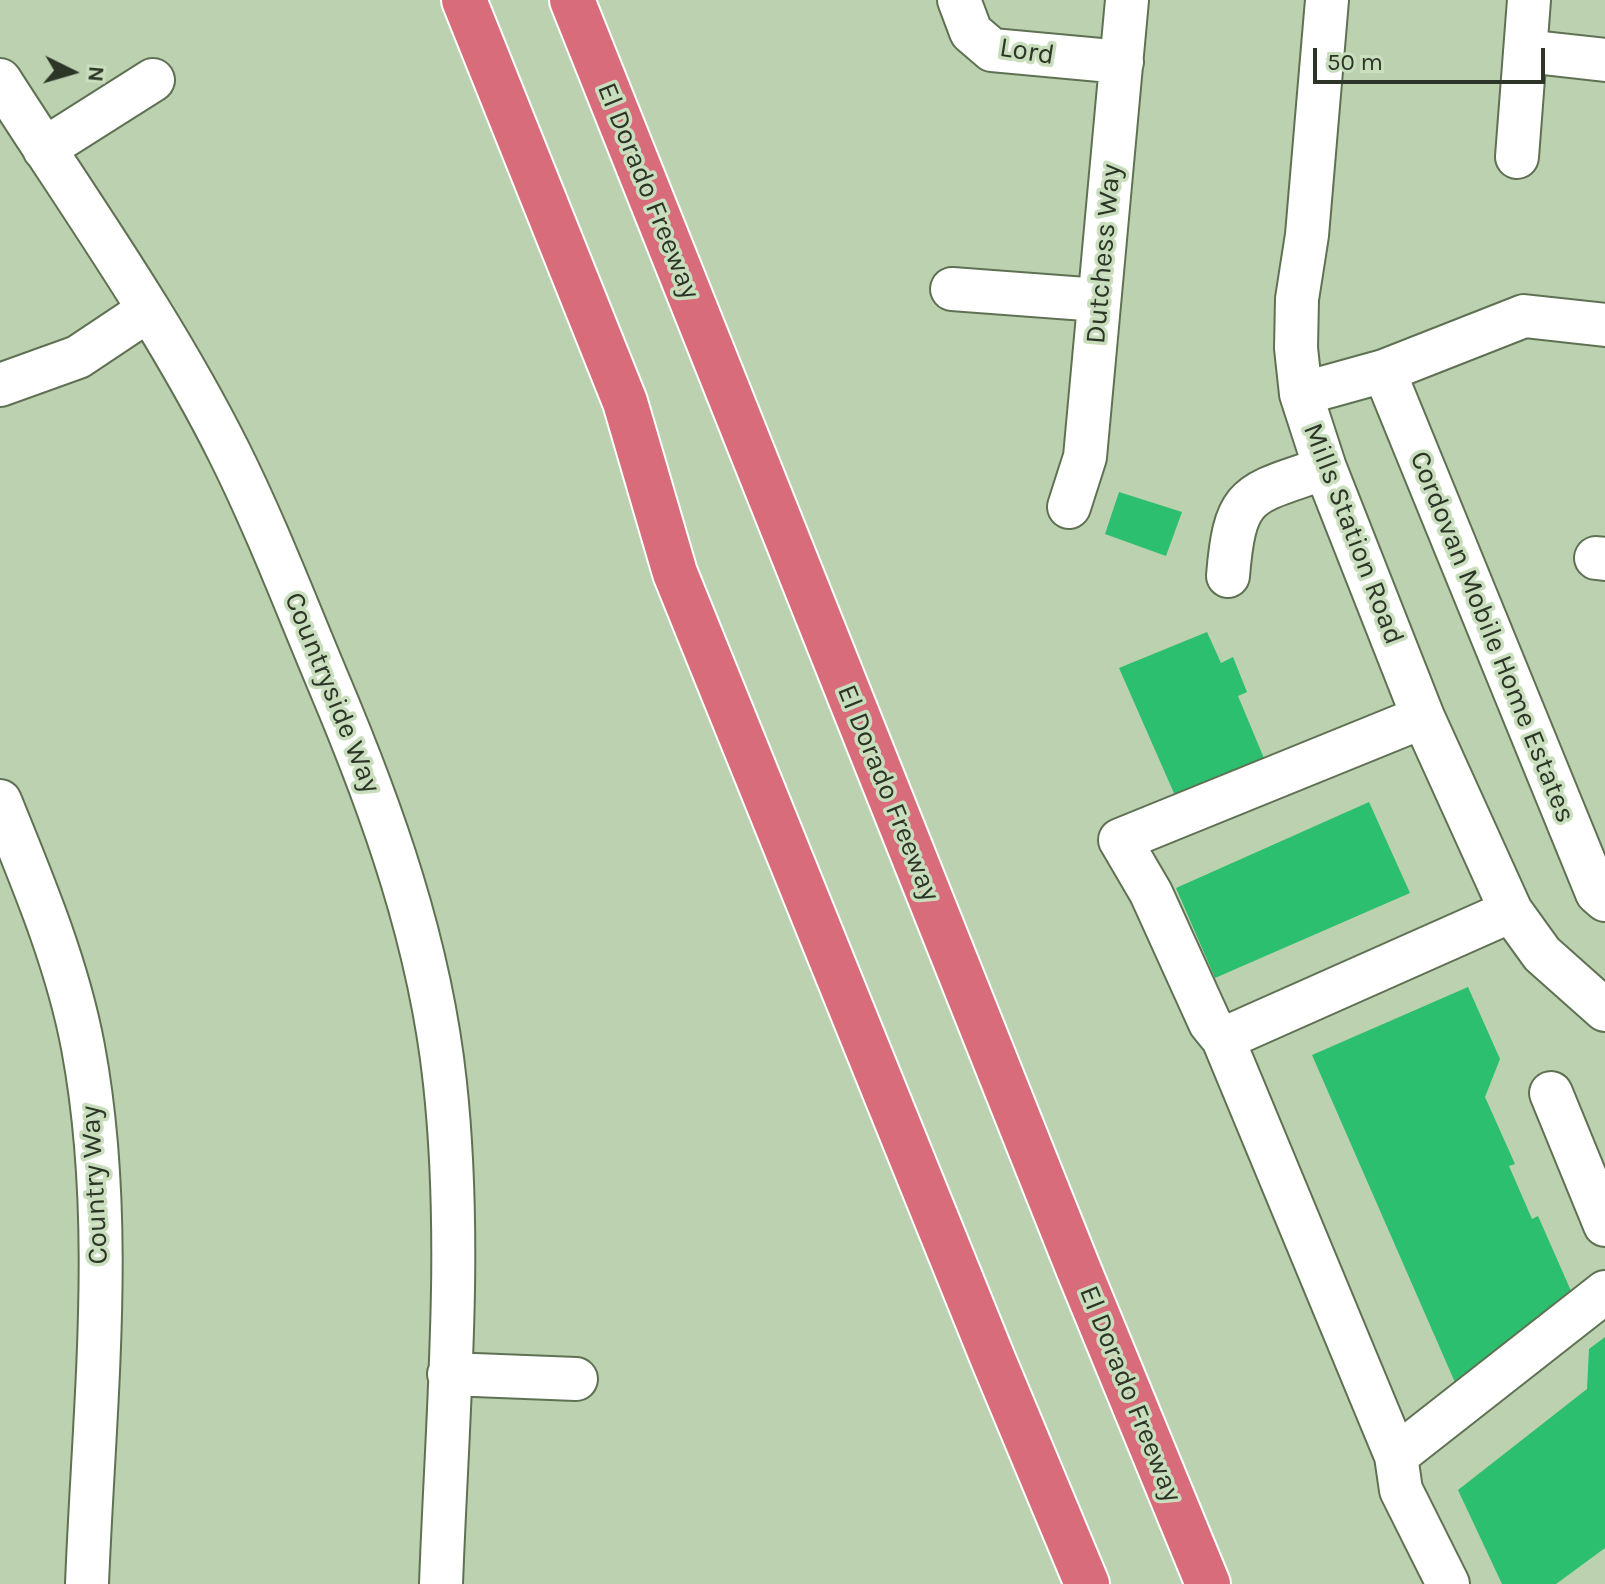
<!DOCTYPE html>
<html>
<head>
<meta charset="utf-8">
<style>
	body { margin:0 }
	#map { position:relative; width:1605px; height:1584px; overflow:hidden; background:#bcd1af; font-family:Karla,sans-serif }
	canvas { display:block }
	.north { position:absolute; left:32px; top:32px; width:80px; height:80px; -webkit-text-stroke:6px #c9debc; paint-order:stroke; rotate:95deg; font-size:22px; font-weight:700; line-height:32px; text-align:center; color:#2c3527 }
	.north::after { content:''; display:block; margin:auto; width:28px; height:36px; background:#2c3527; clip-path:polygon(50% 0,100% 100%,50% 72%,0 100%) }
	.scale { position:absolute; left:1313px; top:48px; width:232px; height:36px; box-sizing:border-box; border:4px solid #2c3527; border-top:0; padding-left:10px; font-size:24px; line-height:28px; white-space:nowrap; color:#2c3527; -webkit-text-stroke:6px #c9debc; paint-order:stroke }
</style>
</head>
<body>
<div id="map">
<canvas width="1605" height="1584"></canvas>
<div class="north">N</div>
<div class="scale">50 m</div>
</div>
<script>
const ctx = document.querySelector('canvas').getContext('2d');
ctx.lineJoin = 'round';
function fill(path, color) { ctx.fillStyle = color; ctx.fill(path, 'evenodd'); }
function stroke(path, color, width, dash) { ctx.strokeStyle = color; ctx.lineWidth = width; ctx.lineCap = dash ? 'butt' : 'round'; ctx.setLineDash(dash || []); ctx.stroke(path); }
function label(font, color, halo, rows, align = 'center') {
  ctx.font = font + ' Karla,sans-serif'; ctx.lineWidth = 7; ctx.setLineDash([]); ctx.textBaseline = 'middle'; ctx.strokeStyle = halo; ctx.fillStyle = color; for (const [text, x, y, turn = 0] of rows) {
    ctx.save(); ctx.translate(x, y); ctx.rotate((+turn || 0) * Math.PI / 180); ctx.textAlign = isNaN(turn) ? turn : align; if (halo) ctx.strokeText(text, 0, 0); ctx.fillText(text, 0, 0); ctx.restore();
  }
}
const building = new Path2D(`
	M1119,492L1182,512L1166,556L1105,534Z
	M1207,632L1221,663L1233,657L1247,692L1238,696L1266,763L1177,800L1119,668Z
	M1369,802L1410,893L1215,978L1176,888Z
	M1468,987L1500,1059L1485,1097L1515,1164L1509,1166L1532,1219L1538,1216L1575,1300L1457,1387L1312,1055Z
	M1605,1337V1548L1556,1584H1502L1458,1490L1587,1389L1589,1349Z`);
const minor = new Path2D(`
	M959,0L971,32L992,50L1122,62
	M1327,0L1307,235L1297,299L1296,348L1301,394L1325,468L1423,717L1511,911L1542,954L1605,1010
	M1525,51L1605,60
	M0,80C78,202 164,322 229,452C266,526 296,605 328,681C383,811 430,943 445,1083C463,1249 447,1418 441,1584
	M44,149L153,80
	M1517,157L1529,0
	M952,289L1099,300
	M1384,371L1597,893L1605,900
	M0,385L78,357L147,311
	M1301,394L1384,371L1524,316L1605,325
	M1069,507L1085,457L1127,0
	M1596,558L1605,559
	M1228,576C1235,489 1249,495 1325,468
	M1423,717L1120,840L1151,893L1210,1023L1223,1039L1396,1456L1401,1490L1448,1584
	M0,801C32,880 67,962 83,1047C116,1223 94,1406 87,1584
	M1223,1039L1511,911
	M1551,1093L1605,1225
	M449,1374L576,1379
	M1396,1456L1605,1292`);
const highway = new Path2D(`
	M464,0L625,402L675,573L993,1359L1087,1584
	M572,0L1078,1268L1208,1584`);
const streetNames = [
	["Lord",1027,52,9],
	["El Dorado Freeway",648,191,68],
	["Dutchess Way",1104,254,-85],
	["Mills Station Road",1353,534,69],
	["Cordovan Mobile Home Estates",1492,637,68],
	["Countryside Way",332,693,68],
	["El Dorado Freeway",888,793,68],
	["Country Way",95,1185,-93],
	["El Dorado Freeway",1130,1394,68]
];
fill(building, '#2bbf6f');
stroke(minor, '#5f7153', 46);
stroke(highway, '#fff', 48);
stroke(minor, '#fff', 42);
stroke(highway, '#d96c7a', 44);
label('28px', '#2c3527', '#c9debc', streetNames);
</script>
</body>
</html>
